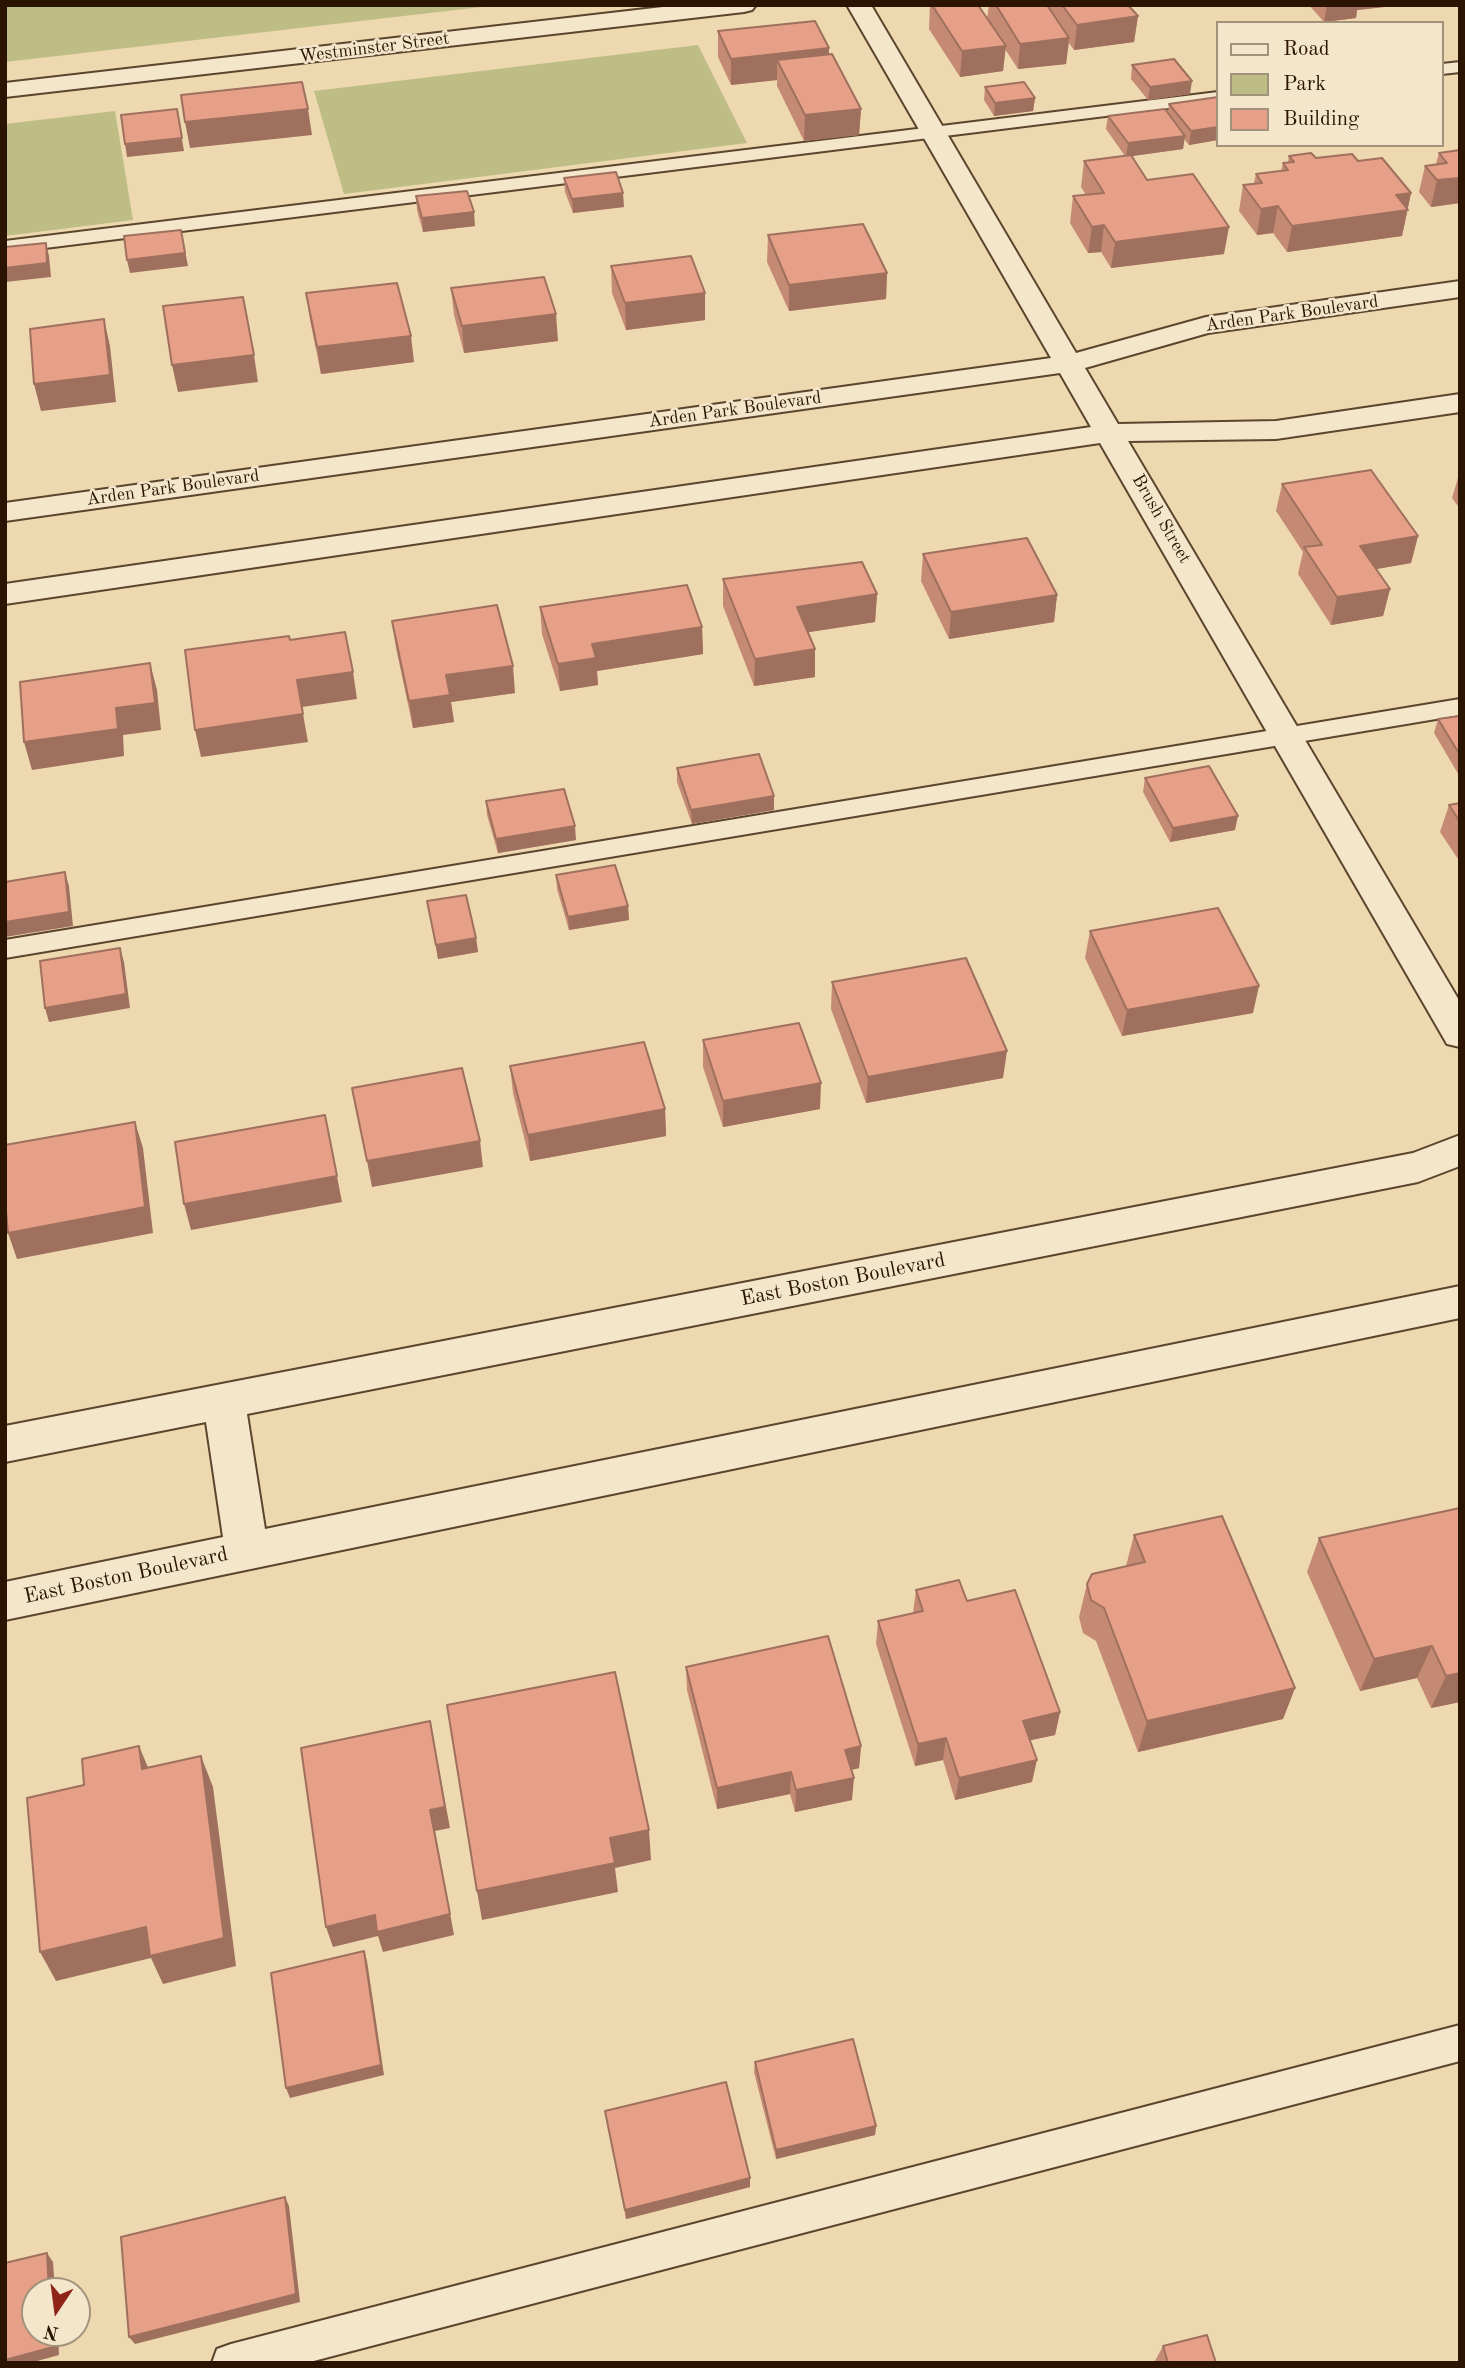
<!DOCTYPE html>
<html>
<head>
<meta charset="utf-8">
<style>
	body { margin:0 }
	#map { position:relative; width:1465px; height:2368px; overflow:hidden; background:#edd8af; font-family:"Old Standard TT",serif }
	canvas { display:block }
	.frame { position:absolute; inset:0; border:7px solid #2c1402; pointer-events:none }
	.legend { position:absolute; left:1216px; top:21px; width:228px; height:126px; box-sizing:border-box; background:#f3e6cb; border:2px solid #a3927b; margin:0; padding:9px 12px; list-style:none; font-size:21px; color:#2c1402 }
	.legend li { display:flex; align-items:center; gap:14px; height:35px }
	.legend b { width:35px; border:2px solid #a3927b }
	.north { position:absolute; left:21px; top:2277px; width:70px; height:70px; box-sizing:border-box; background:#f3e6cb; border:2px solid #a3927b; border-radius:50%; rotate:193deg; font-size:19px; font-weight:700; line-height:28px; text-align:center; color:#2c1402 }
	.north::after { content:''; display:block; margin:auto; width:24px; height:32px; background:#8f2418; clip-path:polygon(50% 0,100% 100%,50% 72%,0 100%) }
</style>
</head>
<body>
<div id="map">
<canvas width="1465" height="2368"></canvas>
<div class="frame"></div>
<ul class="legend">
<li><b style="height:9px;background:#f3e6cb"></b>Road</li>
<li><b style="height:19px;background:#bebd86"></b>Park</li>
<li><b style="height:19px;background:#e5a087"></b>Building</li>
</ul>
<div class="north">N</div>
</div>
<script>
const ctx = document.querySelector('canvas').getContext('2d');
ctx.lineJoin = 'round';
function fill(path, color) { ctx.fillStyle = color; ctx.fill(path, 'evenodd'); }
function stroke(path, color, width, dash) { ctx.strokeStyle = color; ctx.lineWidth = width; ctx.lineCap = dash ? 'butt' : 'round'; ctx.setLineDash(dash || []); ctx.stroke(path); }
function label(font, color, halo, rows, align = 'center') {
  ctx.font = font + ' "Old Standard TT",serif'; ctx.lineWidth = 5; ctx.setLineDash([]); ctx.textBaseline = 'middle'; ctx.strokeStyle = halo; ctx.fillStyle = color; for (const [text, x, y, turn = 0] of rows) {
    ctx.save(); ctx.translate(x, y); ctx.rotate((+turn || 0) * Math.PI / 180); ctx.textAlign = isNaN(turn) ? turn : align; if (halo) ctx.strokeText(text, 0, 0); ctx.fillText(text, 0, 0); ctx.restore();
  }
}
const green = new Path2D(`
	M5,5H499L5,62Z
	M698,45L747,143L344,194L314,91Z
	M115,111L133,220L5,236V124Z`);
const service = new Path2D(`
	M1460,62V72L1442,74V64Z
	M1218,92V102L5,253V241Z
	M1460,699V715L5,958V940Z
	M1460,2025V2061L306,2363H212L217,2349L231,2344Z`);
const minor = new Path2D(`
	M680,5H756L752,10L744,12L5,97V83Z
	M847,5H871L1076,353L1206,317L1460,281V297L1208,333L1085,368L1118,424L1276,421L1460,394V412L1276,439L1128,441L1460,1002V1047L1447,1044L1100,443L5,604V584L1091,427L1060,373L5,521V503L1051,358Z
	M1460,1135V1166L1418,1182L247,1414L265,1529L1460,1286V1318L5,1620V1582L223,1537L206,1422L5,1462V1426L1413,1153Z`);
const wall = new Path2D(`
	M930,5H978L987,19L989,5H1047L1049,7V5H1128L1138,16L1134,42L1074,50L1069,43L1066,64L1018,69L1005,49L1003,71L960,77L929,29Z
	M1309,5H1384V7L1357,10L1356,18L1324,22Z
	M718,31L829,48V54L861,109L859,135L804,141L777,86V80L731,85L718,57Z
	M1132,65L1190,94L1148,100L1131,79Z
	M985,87L1035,98L1033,111L994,116L984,100Z
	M1218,97V140L1189,145L1184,139L1183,149L1131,156L1147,180L1224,254L1111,268L1101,252L1088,253L1070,223L1073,196L1086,195L1081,187L1084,161L1125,156L1106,129L1108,116L1168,113L1169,104Z
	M1460,150V203L1431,207L1419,192L1425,166L1436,164L1439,153Z
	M1289,156L1358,161L1411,193L1402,236L1287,252L1273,233L1257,235L1239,211L1243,185L1254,183L1256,174L1281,171L1283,163L1288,162Z
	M564,178L624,207L573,213L565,192Z
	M416,196L475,226L423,232L417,210Z
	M768,235L887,273L886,299L789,311L767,262Z
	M611,266L705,320L626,330L612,293Z
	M451,288L558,341L464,353L454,315Z
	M306,293L414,362L321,374L310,320Z
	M1460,471V509L1452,498Z
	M1282,484L1418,536L1411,563L1376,569L1390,589L1383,616L1331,625L1298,574L1303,552L1276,511Z
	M923,554L1057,595L1054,622L949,639L921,581Z
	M723,579L877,594L875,622L808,632L815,677L754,686L723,606Z
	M540,607L702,627L703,654L597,671L598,685L560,691L542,634Z
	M392,621L515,693L451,702L454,722L413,728L396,648Z
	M1460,716V777L1434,733L1438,719Z
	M677,768L774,796V810L692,824L677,782Z
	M1145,778L1235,830L1170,842L1143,792Z
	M486,801L576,840L498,853L487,815Z
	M1460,803V862L1440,832L1449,805Z
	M556,875L628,906L629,920L569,930L557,889Z
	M427,901L476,938L478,952L438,959Z
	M1090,931L1253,1013L1122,1036L1085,958Z
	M832,982L1003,1078L866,1103L831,1009Z
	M703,1040L820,1109L723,1127L703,1067Z
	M510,1066L665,1109L666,1136L530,1161L513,1093Z
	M1460,1508V1702L1431,1708L1417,1678L1360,1691L1307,1572L1319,1538Z
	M1134,1535L1295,1688L1283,1719L1138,1752L1096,1641L1083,1633L1079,1617L1087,1584L1126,1566Z
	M916,1590L967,1601L1060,1712L1055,1735L1030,1740L1032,1782L955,1800L943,1760L915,1766L876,1644L878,1621L913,1613Z
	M686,1667L861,1746L859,1768L851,1770L852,1800L795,1812L790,1794L717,1809L687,1690Z
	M755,2062L876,2126L875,2135L776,2159L754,2072Z
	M605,2111L750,2178V2187L626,2219Z
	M1163,2346L1216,2363H1156L1155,2361Z`);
const shadedWall = new Path2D(`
	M1327,5H1384V7L1357,10L1356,18L1324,22Z
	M1138,16L1134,42L1074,50L1077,25Z
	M1069,38L1066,64L1018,69L1020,44Z
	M1006,46L1003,71L960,77L962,51Z
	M829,48L828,74L777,60V80L731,85V59Z
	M1192,81L1190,94L1148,100L1150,87Z
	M1035,98L1033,111L994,116L995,103Z
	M177,109L184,151L127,157L125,144Z
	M308,109L312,135L190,148L185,122Z
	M861,109L859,135L804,141L805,115Z
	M1218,127V140L1189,145L1191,131Z
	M1185,136L1183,149L1126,157L1128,143Z
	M1460,178V203L1431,207L1437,180Z
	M623,193L624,207L573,213L572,199Z
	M1411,193L1402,236L1287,252L1292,226L1396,195Z
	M1278,206L1273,233L1257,235L1261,209Z
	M474,212L475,226L423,232L422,218Z
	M1104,225L1101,252L1088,253L1092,227Z
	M1229,227L1224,254L1111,268L1115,242Z
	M181,230L188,266L130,273L127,260Z
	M46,243L49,256L51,277L5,282V268Z
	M887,273L886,299L789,311V285Z
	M705,293V320L626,330L625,303Z
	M556,314L558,341L464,353L462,326Z
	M104,319L110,346L116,402L41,411L34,384Z
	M411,336L414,362L321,374L317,347Z
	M254,355L258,382L178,392L172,365Z
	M1418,536L1411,563L1354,573L1360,546Z
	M1390,589L1383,616L1331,625L1337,597Z
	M877,594L875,622L797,634V607Z
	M1057,595L1054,622L949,639L951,612Z
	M702,627L703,654L597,671L598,685L560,691L558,664L592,644Z
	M815,649V677L754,686L755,659Z
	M150,663L157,690L161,730L123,735L124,756L32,770L24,742L116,708Z
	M513,666L515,693L451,702L454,722L413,728L409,701L446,675Z
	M353,672L357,699L302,707L297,680Z
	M303,714L308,742L201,757L195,730Z
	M774,796V810L692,824L691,810Z
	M1238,816L1235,830L1170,842L1173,828Z
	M575,826L576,840L498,853L496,839Z
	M65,872L69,886L73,926L5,937V922Z
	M628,906L629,920L569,930L568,917Z
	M476,938L478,952L438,959L436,945Z
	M120,948L124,962L130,1008L49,1022L45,1008Z
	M1259,986L1253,1013L1122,1036L1127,1010Z
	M1007,1051L1003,1078L866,1103L868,1077Z
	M821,1083L820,1109L723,1127V1101Z
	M665,1109L666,1136L530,1161L528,1135Z
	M325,1115L342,1202L191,1230L184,1204Z
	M135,1122L143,1148L153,1233L17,1259L8,1233Z
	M480,1141L483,1167L372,1187L367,1161Z
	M1432,1646L1417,1678L1360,1691L1374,1659Z
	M1460,1673V1702L1431,1708L1446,1676Z
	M1295,1688L1283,1719L1138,1752L1147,1721Z
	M1060,1712L1055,1735L1018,1743L1023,1721Z
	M430,1721L450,1828L435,1831L454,1935L383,1952L378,1936L333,1947L326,1927L430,1810Z
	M946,1738L943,1760L915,1766L918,1744Z
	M139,1746L152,1777L142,1769Z
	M861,1746L859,1768L843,1772L845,1750Z
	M201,1756L213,1787L236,1966L163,1984L151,1958L56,1981L40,1952Z
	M1037,1760L1032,1782L955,1800L959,1778Z
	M791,1772L790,1794L717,1809V1788Z
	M854,1778L852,1800L795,1812L796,1790Z
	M649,1830L651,1860L615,1868L618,1892L482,1920L477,1891L610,1838Z
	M364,1951L367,1961L384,2075L290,2098L286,2088Z
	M876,2126L875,2135L776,2159V2150Z
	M750,2178V2187L626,2219L625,2210Z
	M285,2197L289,2206L300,2302L135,2344L129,2337Z
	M47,2253L53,2262L55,2291H49Z
	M52,2333H58L59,2355L30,2363H5V2360Z`);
const building = new Path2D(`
	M932,5H978L1006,46L962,51Z
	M996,5H1047L1069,38L1020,44Z
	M1062,5H1128L1138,16L1077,25Z
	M815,21L829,48L731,59L718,31Z
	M832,54L861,109L805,115L777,60Z
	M1174,59L1192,81L1150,87L1132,65Z
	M302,82L308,109L185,122L181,95Z
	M1024,82L1035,98L995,103L985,87Z
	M1218,97V127L1191,131L1169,104Z
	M177,109L182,138L125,144L121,115Z
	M1165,109L1185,136L1128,143L1108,116Z
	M1460,150V178L1437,180L1425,166L1447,163L1439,153Z
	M1311,153L1316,158L1352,154L1358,161L1382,158L1411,193L1396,195L1408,210L1292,226L1278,206L1261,209L1243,185L1262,183L1256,174L1288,170L1283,163L1294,162L1289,156Z
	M1131,155L1147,180L1193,174L1229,227L1115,242L1104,225L1092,227L1073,196L1104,193L1084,161Z
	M616,172L623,193L572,199L564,178Z
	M467,191L474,212L422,218L416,196Z
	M863,224L887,273L789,285L768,235Z
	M181,230L185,253L127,260L124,236Z
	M46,243L47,263L5,268V247Z
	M691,256L705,293L625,303L611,266Z
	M544,277L556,314L462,326L451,288Z
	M397,283L411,336L317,347L306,293Z
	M243,297L254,355L172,365L163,306Z
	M104,319L110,375L34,384L30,329Z
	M1371,470L1418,536L1360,546L1390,589L1337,597L1304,547L1322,545L1282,484Z
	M1027,538L1057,595L951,612L923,554Z
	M862,562L877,594L797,607L815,649L755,659L723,579Z
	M687,585L702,627L592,644L596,658L558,664L540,607Z
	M497,605L513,666L446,675L450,695L409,701L392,621Z
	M345,632L353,672L297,680L303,714L195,730L185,650L289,636L290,640Z
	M150,663L155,703L116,708L118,729L24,742L20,682Z
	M1460,716V755L1438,719Z
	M759,754L774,796L691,810L677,768Z
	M1209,766L1238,816L1173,828L1145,778Z
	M564,789L575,826L496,839L486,801Z
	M1460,803V822L1449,805Z
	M615,865L628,906L568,917L556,875Z
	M65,872L69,912L5,922V882Z
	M466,895L476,938L436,945L427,901Z
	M1218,908L1259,986L1127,1010L1090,931Z
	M120,948L126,994L45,1008L40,961Z
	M966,958L1007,1051L868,1077L832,982Z
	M799,1023L821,1083L723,1101L703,1040Z
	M644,1042L665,1109L528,1135L510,1066Z
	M462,1068L480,1141L367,1161L352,1088Z
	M325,1115L337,1176L184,1204L175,1142Z
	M135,1122L145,1207L8,1233L5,1201V1145Z
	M1460,1508V1673L1446,1676L1432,1646L1374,1659L1319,1538Z
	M1222,1516L1295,1688L1147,1721L1104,1608L1091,1600L1087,1584L1092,1574L1145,1562L1134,1535Z
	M959,1580L967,1601L1015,1590L1060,1712L1023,1721L1037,1760L959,1778L946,1738L918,1744L878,1621L923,1611L916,1590Z
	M828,1636L861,1746L845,1750L854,1778L796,1790L791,1772L717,1788L686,1667Z
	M615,1672L649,1830L610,1838L615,1863L477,1891L447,1705Z
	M430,1721L445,1807L430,1810L450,1914L377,1932L375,1915L326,1927L301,1748Z
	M139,1746L142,1769L201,1756L224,1938L150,1956L146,1927L40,1952L27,1798L84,1785L82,1759Z
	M364,1951L381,2065L286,2088L271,1973Z
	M853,2039L876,2126L776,2150L755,2062Z
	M726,2082L750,2178L625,2210L605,2111Z
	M285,2197L296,2294L129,2337L121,2237Z
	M47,2253L49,2291H35V2333H52L53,2347L5,2360V2263Z
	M1207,2335L1216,2363H1168L1163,2346Z`);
const farStreetnames = [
	["Westminster Street",374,48,-7],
	["Arden Park Boulevard",1292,314,-8],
	["Arden Park Boulevard",735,410,-8],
	["Arden Park Boulevard",173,488,-8],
	["Brush Street",1161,519,60]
];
const streetNames = [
	["East Boston Boulevard",843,1280,-11],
	["East Boston Boulevard",126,1576,-12]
];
fill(green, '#bebd86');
stroke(service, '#5c452d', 4);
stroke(minor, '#5c452d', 4);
fill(service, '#f3e6cb');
fill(minor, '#f3e6cb');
fill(wall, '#c58a74');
fill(shadedWall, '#a0705e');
fill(building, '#e5a087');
stroke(building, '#a0705e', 2);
label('18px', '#2c1402', '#f3e6cb', farStreetnames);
label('21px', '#2c1402', '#f3e6cb', streetNames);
</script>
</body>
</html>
